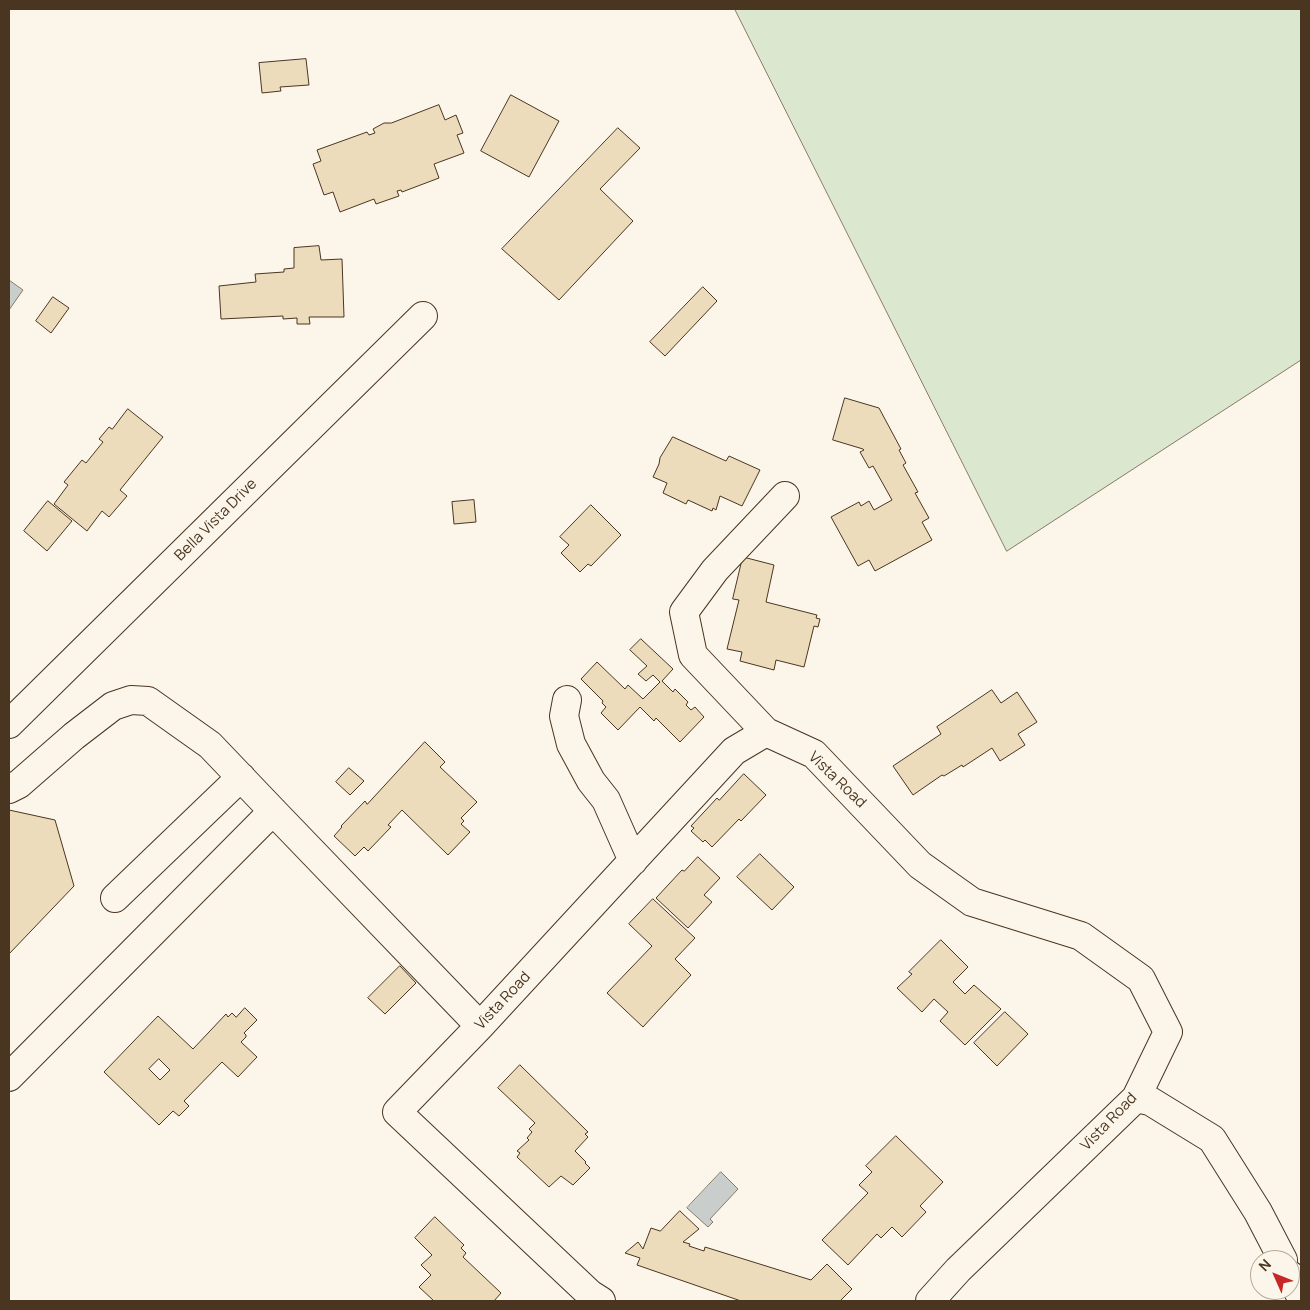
<!DOCTYPE html>
<html>
<head>
<meta charset="utf-8">
<style>
	body { margin:0 }
	#map { position:relative; width:1310px; height:1310px; overflow:hidden; background:#fbf6e9; font-family:Manrope,sans-serif }
	canvas { display:block }
	.frame { position:absolute; inset:0; border:10px solid #4a3520; pointer-events:none }
	.north { position:absolute; left:1250px; top:1250px; width:50px; height:50px; box-sizing:border-box; background:#fbf6e9; border:1px solid #b4a999; border-radius:50%; rotate:314deg; font-size:14px; font-weight:700; line-height:20px; text-align:center; color:#4a3520 }
	.north::after { content:''; display:block; margin:auto; width:18px; height:22px; background:#c62828; clip-path:polygon(50% 0,100% 100%,50% 72%,0 100%) }
</style>
</head>
<body>
<div id="map">
<canvas width="1310" height="1310"></canvas>
<div class="frame"></div>
<div class="north">N</div>
</div>
<script>
const ctx = document.querySelector('canvas').getContext('2d');
ctx.lineJoin = 'round';
function fill(path, color) { ctx.fillStyle = color; ctx.fill(path, 'evenodd'); }
function stroke(path, color, width, dash) { ctx.strokeStyle = color; ctx.lineWidth = width; ctx.lineCap = dash ? 'butt' : 'round'; ctx.setLineDash(dash || []); ctx.stroke(path); }
function label(font, color, halo, rows, align = 'center') {
  ctx.font = font + ' Manrope,sans-serif'; ctx.lineWidth = 4; ctx.setLineDash([]); ctx.textBaseline = 'middle'; ctx.strokeStyle = halo; ctx.fillStyle = color; for (const [text, x, y, turn = 0] of rows) {
    ctx.save(); ctx.translate(x, y); ctx.rotate((+turn || 0) * Math.PI / 180); ctx.textAlign = isNaN(turn) ? turn : align; if (halo) ctx.strokeText(text, 0, 0); ctx.fillText(text, 0, 0); ctx.restore();
  }
}
const green = new Path2D(`
	M735,9H1301V360L1007,551Z`);
const water = new Path2D(`
	M9,280L23,290L9,310Z
	M721,1172L738,1189L710,1219L713,1222L708,1227L687,1208Z`);
const building = new Path2D(`
	M306,59L309,85L280,87L281,91L262,93L259,63Z
	M511,95L559,121L529,177L481,151Z
	M439,105L445,120L456,115L463,133L457,135L464,153L434,164L439,178L402,192L401,190L397,191L399,196L376,204L374,199L340,212L333,192L324,195L313,164L321,161L317,150L367,132L369,135L375,133L373,129L384,123H391Z
	M618,128L640,148L600,189L633,221L559,300L502,249Z
	M319,246L321,260L342,259L344,317H309L310,324H297V318L283,319V316L221,319L219,286L256,282L255,274L284,272V269L294,268V248Z
	M703,287L717,301L665,356L650,342Z
	M53,297L69,308L51,333L36,321Z
	M845,398L879,408L901,449L899,450L906,463L903,465L918,492L915,493L929,518L922,522L932,540L875,571L869,560L858,566L831,517L859,502L861,506L869,501L874,510L892,500L873,466L869,468L860,452L864,450L863,449L833,440Z
	M128,409L163,437L120,490L127,496L109,517L102,511L87,531L54,504L68,485L64,482L82,460L86,463L103,442L99,439L109,427L112,429Z
	M673,437L726,461L729,456L760,470L742,506L720,496L716,510L713,508L712,511L688,500L686,504L663,493L667,483L653,477L659,464L660,458Z
	M474,500L476,522L454,524L452,502Z
	M48,501L72,521L47,551L24,531Z
	M591,505L621,535L591,566L588,564L580,572L561,553L569,545L560,537Z
	M743,557L774,565L766,602L817,615L816,618L820,619L818,627L814,626L804,667L776,660L774,670L740,661L742,652L727,649L739,600L733,599Z
	M641,639L673,669L662,681L673,692L675,689L688,702L686,705L691,710L695,707L704,717L680,742L656,718L654,721L640,707L618,730L601,713L606,707L602,703L603,701L581,679L597,662L625,689L628,685L643,699L660,682L653,675L646,681L638,674L647,666L630,650Z
	M992,690L1001,703L1017,692L1037,722L1018,734L1025,745L1000,761L992,748L963,767L962,765L944,776L942,775L913,795L893,766L941,734L937,727Z
	M425,742L445,762L440,767L477,802L461,818L464,821L461,824L470,832L448,855L402,810L388,825L391,827L368,851L364,847L355,856L334,836L342,827L341,826L365,801L367,804Z
	M349,768L364,781L350,795L336,782Z
	M744,774L766,795L741,821L739,819L712,847L705,840L703,842L691,831L694,828L691,826L717,798L719,800Z
	M9,810L55,820L74,886L9,954Z
	M760,854L794,887L772,910L737,877Z
	M698,857L720,878L704,895L712,902L688,928L656,898L682,870L684,871Z
	M653,899L695,938L675,959L691,975L643,1027L607,993L652,946L629,924Z
	M941,940L968,967L953,982L965,994L974,985L1001,1009L965,1045L940,1021L948,1012L934,999L922,1012L897,988L912,974L909,972Z
	M400,966L416,983L385,1014L368,998Z
	M245,1008L257,1020L244,1033L246,1035V1037L241,1042L257,1057L238,1077L222,1062L184,1101L189,1106L179,1116L173,1111L159,1125L104,1072L158,1016L193,1049L226,1014L228,1017L232,1013L236,1017ZM159,1059L170,1070L160,1080L149,1069Z
	M1005,1012L1028,1034L997,1066L974,1043Z
	M520,1065L588,1132L585,1134L588,1137L575,1151L586,1162L585,1163L590,1168L573,1185L561,1176L549,1187L517,1157L520,1153L517,1151L529,1140L527,1138L532,1132L529,1129L535,1123L498,1088Z
	M896,1136L943,1182L920,1206L926,1212L902,1237L892,1227L881,1238L877,1234L848,1265L822,1240L868,1193L859,1185L872,1172L866,1166Z
	M680,1211L699,1229L683,1242L690,1244L689,1246L704,1251L705,1247L811,1280L827,1264L852,1289L840,1301H741L637,1265L640,1258L625,1253L638,1242L643,1249L651,1228L660,1231Z
	M435,1217L464,1245L461,1248L466,1253L463,1257L501,1293L494,1301H434L419,1287L431,1275L421,1265L432,1255L415,1238Z`);
const minor = new Path2D(`
	M567,700L564,716L571,744L591,781L606,800L633,861
	M9,724L423,316
	M766,732L693,655L684,612L715,570L785,496
	M9,789L19,784L74,736L113,706L131,700L148,701L210,745L273,811L480,1026
	M115,898L241,777
	M9,1077L273,811
	M1136,1098L1150,1101L1212,1139L1258,1212L1283,1260
	M1290,1275L1301,1297
	M601,1301L590,1294L397,1112L480,1026L734,751L766,732L814,754L920,865L972,902L1081,936L1141,979L1168,1032L1136,1098L958,1270L930,1301`);
const streetNames = [
	["Bella Vista Drive",216,520,-45],
	["Vista Road",837,780,44],
	["Vista Road",503,1001,-47],
	["Vista Road",1109,1122,-46]
];
fill(green, '#dce7d0');
stroke(green, '#887966', 1);
fill(water, '#c9cecd');
stroke(water, '#887966', 1);
fill(building, '#ecdcbc');
stroke(building, '#4a3520', 1);
stroke(minor, '#4a3520', 30);
stroke(minor, '#fbf6e9', 28);
label('15px', '#4a3520', '#fbf6e9', streetNames);
</script>
</body>
</html>
